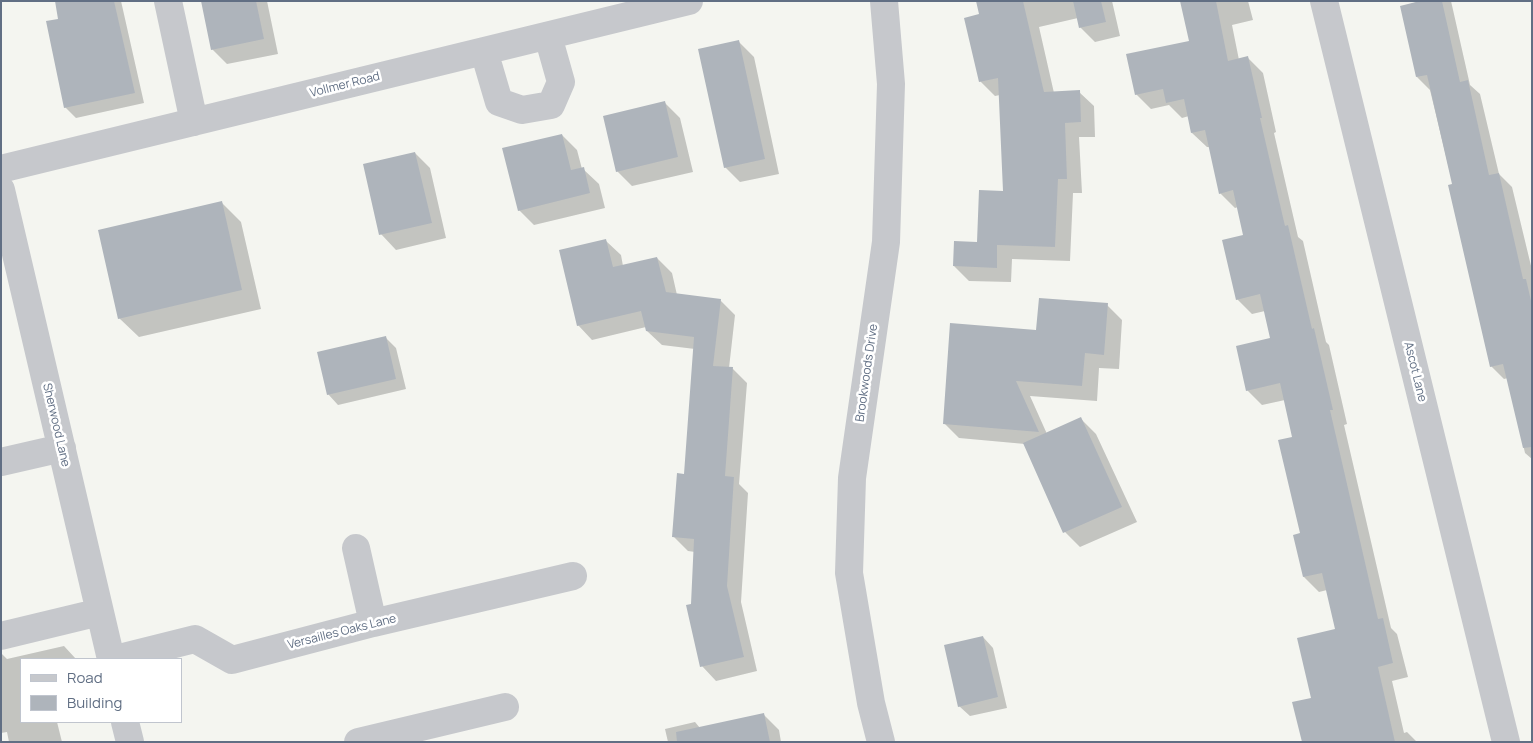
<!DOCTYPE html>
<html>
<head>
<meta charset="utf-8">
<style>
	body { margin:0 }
	#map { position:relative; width:1533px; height:743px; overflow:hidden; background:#f4f5f0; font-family:Manrope,sans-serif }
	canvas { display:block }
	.frame { position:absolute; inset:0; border:2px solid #616f84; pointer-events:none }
	.legend { position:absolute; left:20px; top:658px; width:162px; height:65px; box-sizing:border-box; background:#fff; border:1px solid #c0c5ce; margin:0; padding:6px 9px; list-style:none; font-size:15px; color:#616f84 }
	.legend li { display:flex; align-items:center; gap:10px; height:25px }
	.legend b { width:25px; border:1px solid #c0c5ce }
</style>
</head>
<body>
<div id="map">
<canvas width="1533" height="743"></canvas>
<div class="frame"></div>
<ul class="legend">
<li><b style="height:6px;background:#c6c8cc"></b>Road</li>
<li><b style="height:14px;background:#aeb4bb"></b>Building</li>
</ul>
</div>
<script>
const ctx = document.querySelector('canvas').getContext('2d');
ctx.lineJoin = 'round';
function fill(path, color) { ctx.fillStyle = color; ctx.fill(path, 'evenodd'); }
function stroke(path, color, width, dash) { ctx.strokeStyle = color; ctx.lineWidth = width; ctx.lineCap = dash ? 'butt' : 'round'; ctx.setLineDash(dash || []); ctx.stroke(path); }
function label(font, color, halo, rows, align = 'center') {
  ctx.font = font + ' Manrope,sans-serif'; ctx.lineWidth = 5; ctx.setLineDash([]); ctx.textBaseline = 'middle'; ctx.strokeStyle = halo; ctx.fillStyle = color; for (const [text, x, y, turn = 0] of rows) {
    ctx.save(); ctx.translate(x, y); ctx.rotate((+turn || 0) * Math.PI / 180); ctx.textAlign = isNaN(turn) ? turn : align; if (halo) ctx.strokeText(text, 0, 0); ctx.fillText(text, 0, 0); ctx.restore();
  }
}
const shadow = new Path2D(`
	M56,1H121L144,103L76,118L65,107L60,19Z
	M202,1H267L278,54L227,64L212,49Z
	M978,1H1112L1120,36L1095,42L1080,27L1078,18L1039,27L1054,93L1079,92L1094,106L1095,137H1079L1082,193H1073L1070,261L1012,259L1011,282L969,281L954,266L978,243L1004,192L1000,95L995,96L980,81L981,15Z
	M1181,1H1248L1253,20L1232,25L1239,60L1248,58L1263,73L1276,132L1274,133L1298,237L1303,241L1326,342L1329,345L1347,424L1344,425L1391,628L1397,634L1408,677L1392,681L1404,733L1407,732L1417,742H1307L1313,699L1336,630L1327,590L1319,592L1304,577L1294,438L1285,400L1262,405L1247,390L1272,339L1265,311L1252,314L1237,299L1245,236L1238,207L1235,208L1220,193L1210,147H1207L1192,133L1189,116L1182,118L1169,105L1151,109L1136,94L1191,42Z
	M1420,1H1451L1470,85L1480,94L1499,174L1512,187L1532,270V459L1525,453L1508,378L1504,379L1491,366L1453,185L1430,90L1417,77L1401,7Z
	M739,42L754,57L779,174L740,182L725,167Z
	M665,103L680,118L693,172L632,186L617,171Z
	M562,135L577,150L582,169H583L599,184L605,208L534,225L519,210Z
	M415,153L430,168L446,238L396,250L381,234Z
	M221,202L241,222L261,309L139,337L119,318Z
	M606,241L621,255L623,266L657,258L672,273L677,295L720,300L735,315L729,368L733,369L747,383L739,484L748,493L741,602L757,671L716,681L702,666L695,552L688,551L674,537L685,475L695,349L662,345L647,331L646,327L592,340L578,325Z
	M1107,305L1122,320L1119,369L1099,368L1097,401L1030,396L1047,434L1081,419L1096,434L1137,522L1080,547L1065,532L1025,444L959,438L944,423L1038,331Z
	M386,338L396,348L406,389L338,405L328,394Z
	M983,637L993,648L1007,708L970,716L959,706Z
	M64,646L76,659H21V722H57L62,742H9L7,732L1,733V653L7,659Z
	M763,714L779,730L781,742H668L665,729L695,722L700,728Z`);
const building = new Path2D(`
	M55,1H114L135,93L64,108L46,21L58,19Z
	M201,1H256L264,39L211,50Z
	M976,1H1023L1044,92L1080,90L1081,122L1065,123L1067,179H1058L1055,247L997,245V268L953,266L954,241L977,242L979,190L1003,191L998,78L979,82L964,18L979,14Z
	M1073,1H1101L1106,22L1079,28Z
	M1180,1H1216L1228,61L1248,56L1262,118H1260L1285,226L1288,225L1312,329L1314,328L1333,410H1330L1378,619L1383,618L1393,663L1378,667L1395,742H1302L1292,702L1311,698L1297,638L1335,629L1322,573L1303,577L1293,535L1300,533L1278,440L1292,437L1280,383L1246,391L1236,346L1270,338L1260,294L1236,300L1222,240L1243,235L1233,190L1219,194L1205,130L1191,133L1184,99L1166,103L1163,89L1135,95L1126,54L1189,41Z
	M1420,1H1442L1460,82L1468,80L1489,175L1499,173L1523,279H1526L1532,305V447L1523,448L1503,364L1490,367L1448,185L1452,184L1427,75L1416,77L1400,6Z
	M739,40L765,159L724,168L698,49Z
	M665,101L678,157L616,172L603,116Z
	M562,134L571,170L584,167L590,193L518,211L502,148Z
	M415,152L432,223L379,235L363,164Z
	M222,201L242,290L118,319L98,230Z
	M606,239L613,267L657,257L666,292L721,299L713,366L733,367L725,476L734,477L727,586L744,657L700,667L686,605L691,604L694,539L672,537L677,473L684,474L694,337L646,331L641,311L577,326L559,250Z
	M1039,298L1108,303L1104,355L1085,353L1082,386L1016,381L1039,432L943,424L950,323L1036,330Z
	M386,336L396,379L327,395L317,352Z
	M1081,417L1122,507L1063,533L1023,443Z
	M983,636L998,697L958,707L944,645Z
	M764,713L770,742H677L676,732Z`);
const minor = new Path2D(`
	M168,1L194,122
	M1324,1L1506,742
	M484,51L499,102L522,110L551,105L561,82L548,36
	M1,169L689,1
	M1,190L111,659
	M1,462L62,448
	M356,548L373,623
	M1,636L100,612
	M115,659L195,639L232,660L373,623L573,576
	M125,722L130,742
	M358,742L505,707
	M881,742L871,703L849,573L852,478L886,242L891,84L884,1`);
const streetNames = [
	["Vollmer Road",345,85,-14],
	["Ascot Lane",1415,372,76],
	["Brookwoods Drive",867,373,-82],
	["Sherwood Lane",56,425,77],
	["Versailles Oaks Lane",342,632,-14]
];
fill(shadow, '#0003');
fill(building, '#aeb4bb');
stroke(minor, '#c6c8cc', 28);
label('12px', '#616f84', '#fff', streetNames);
</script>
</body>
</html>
